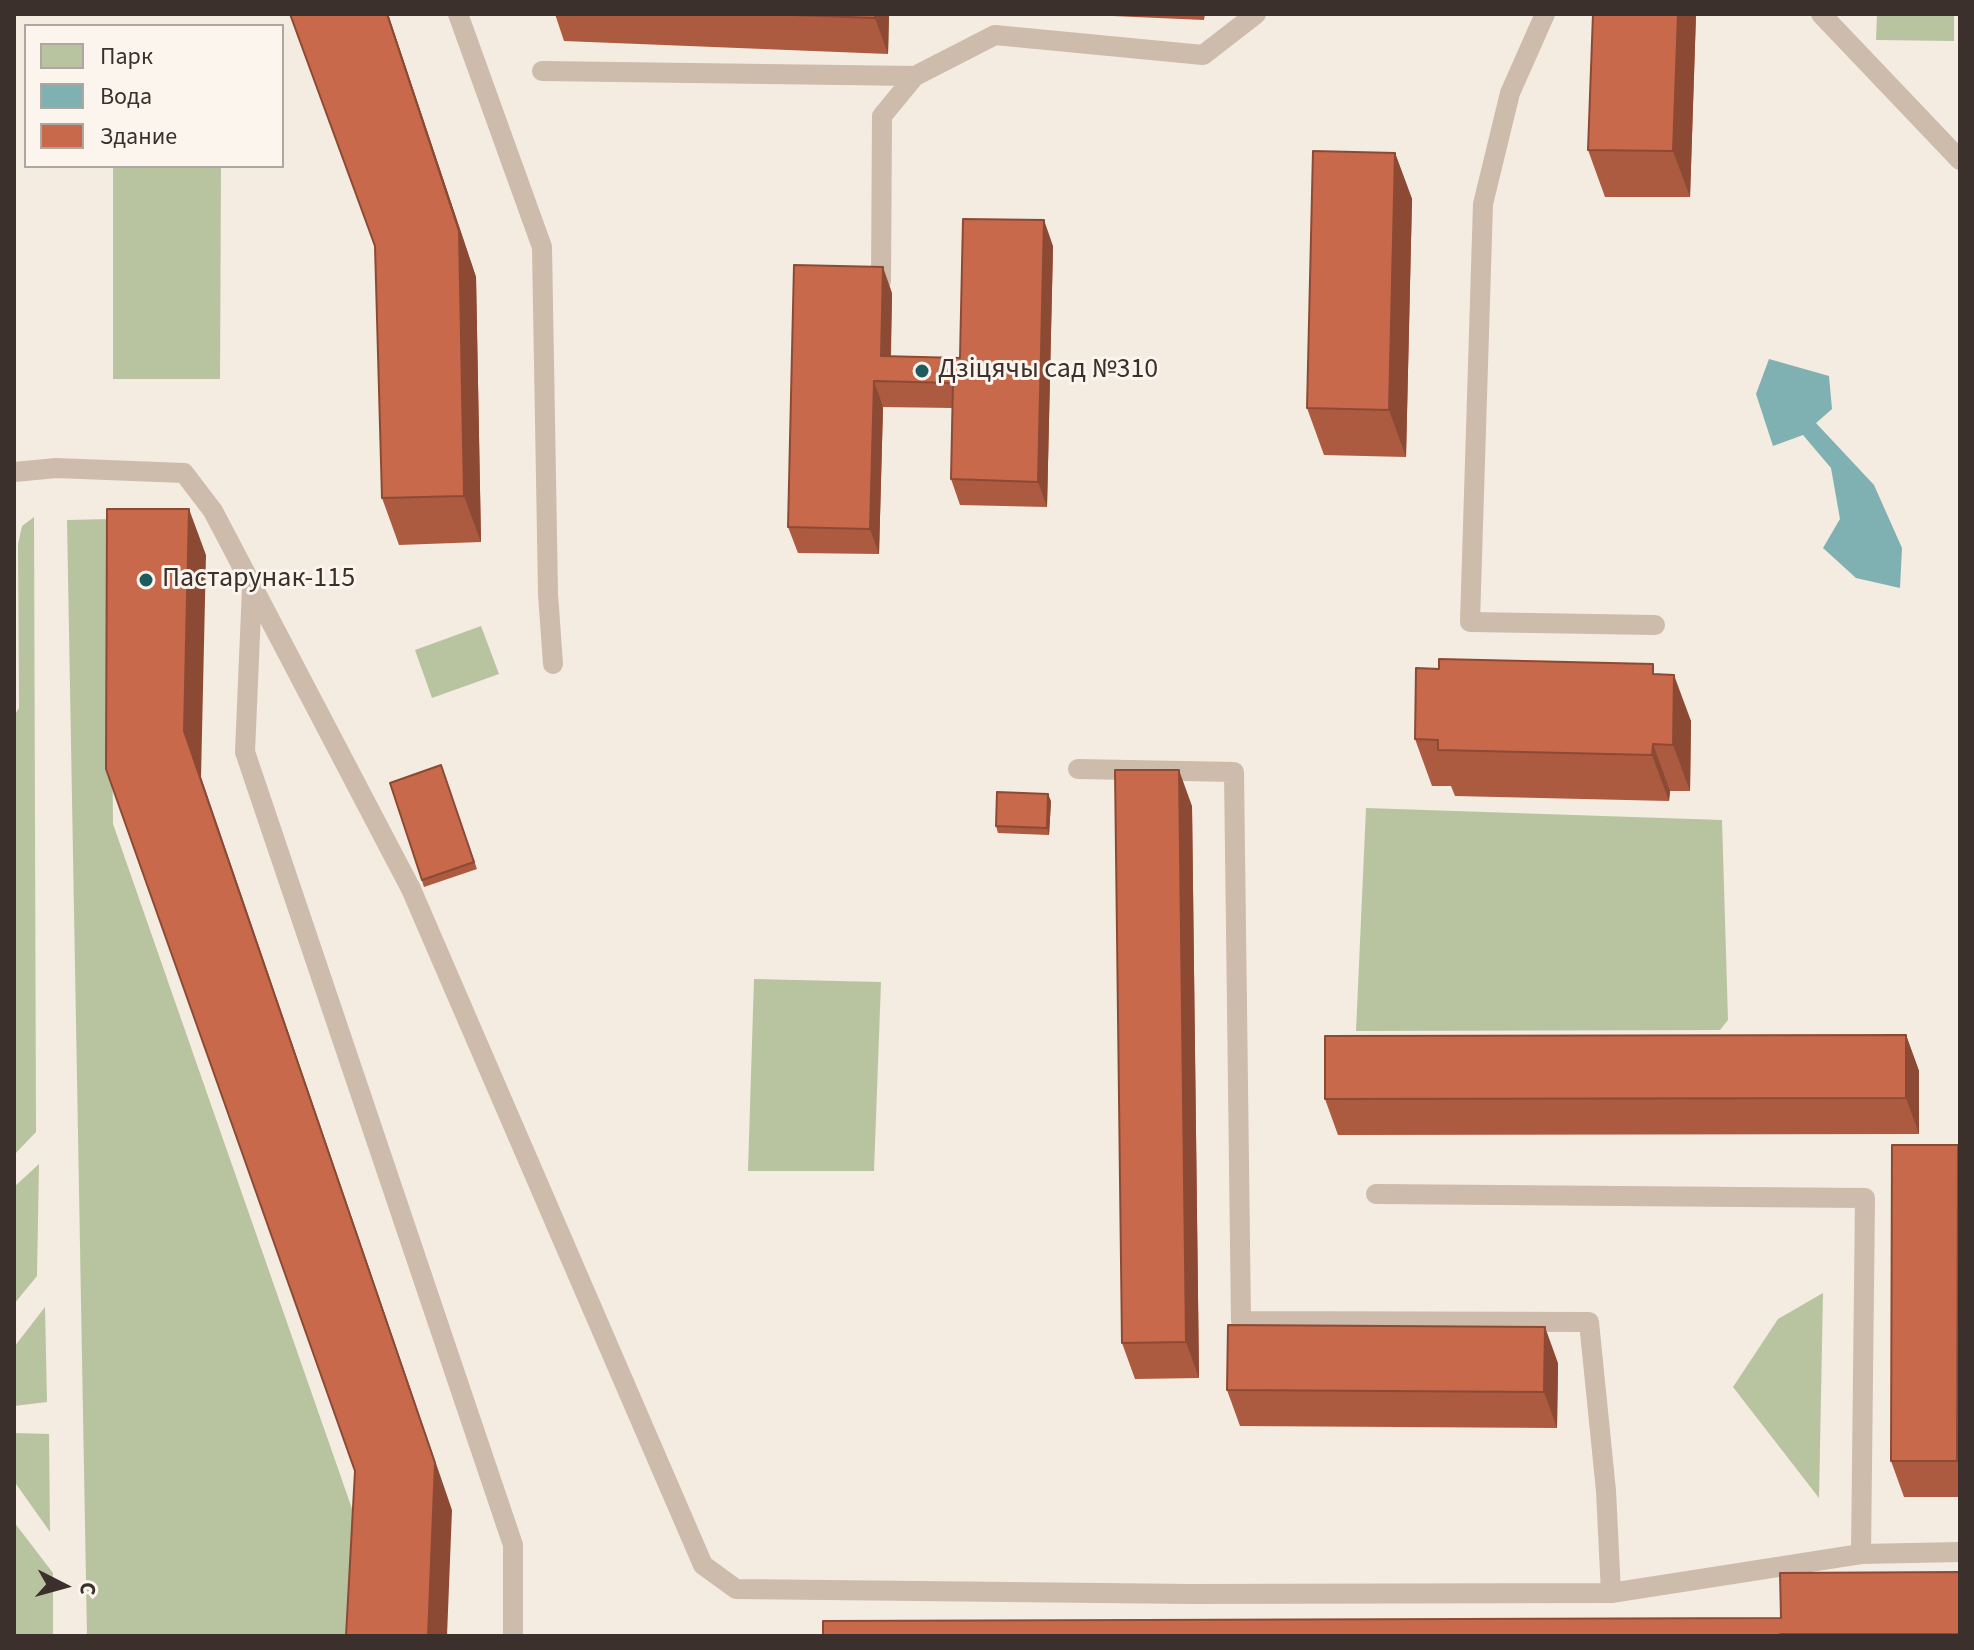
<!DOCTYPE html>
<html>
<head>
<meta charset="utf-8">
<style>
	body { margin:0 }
	#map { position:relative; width:1974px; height:1650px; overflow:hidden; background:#f4ebe1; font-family:"Source Sans 3",sans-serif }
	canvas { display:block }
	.frame { position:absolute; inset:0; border:16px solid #3b302b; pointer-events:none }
	.legend { position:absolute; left:24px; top:24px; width:260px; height:144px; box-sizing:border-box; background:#fbf5ee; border:2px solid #aea6a0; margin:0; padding:10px 14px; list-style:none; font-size:24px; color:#3b302b }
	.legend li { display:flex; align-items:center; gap:16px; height:40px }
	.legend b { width:40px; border:2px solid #aea6a0 }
	.north { position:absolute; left:24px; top:1546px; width:80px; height:80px; -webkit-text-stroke:6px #fbf5ee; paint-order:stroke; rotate:96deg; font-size:22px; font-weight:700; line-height:32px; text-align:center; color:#3b302b }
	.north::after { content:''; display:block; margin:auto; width:28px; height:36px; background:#3b302b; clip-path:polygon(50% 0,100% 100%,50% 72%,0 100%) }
</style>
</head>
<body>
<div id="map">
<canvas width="1974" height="1650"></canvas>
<div class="frame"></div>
<ul class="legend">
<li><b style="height:22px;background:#b8c4a0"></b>Парк</li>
<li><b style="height:22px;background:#7fb0b2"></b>Вода</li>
<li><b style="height:22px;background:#c8694b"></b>Здание</li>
</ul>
<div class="north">С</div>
</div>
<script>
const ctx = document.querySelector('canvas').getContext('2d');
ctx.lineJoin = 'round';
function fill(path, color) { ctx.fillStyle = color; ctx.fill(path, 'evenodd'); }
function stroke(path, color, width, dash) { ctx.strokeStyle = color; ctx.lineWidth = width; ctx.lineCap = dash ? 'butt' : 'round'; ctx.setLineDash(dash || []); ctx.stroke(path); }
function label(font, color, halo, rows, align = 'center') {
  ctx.font = font + ' "Source Sans 3",sans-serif'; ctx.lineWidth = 6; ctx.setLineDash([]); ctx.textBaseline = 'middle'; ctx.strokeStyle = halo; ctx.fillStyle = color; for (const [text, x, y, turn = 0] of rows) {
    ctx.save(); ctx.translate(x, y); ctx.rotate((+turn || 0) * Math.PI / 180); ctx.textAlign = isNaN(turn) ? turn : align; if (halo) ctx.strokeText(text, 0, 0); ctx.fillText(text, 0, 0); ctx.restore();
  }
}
const green = new Path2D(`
	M1877,14H1954V41L1876,40Z
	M113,166H221L220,379H113Z
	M34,517L36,1132L14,1155V716L19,708L18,544L22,526Z
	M110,519L113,824L357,1523L351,1636H87L67,520Z
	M481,626L499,674L432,698L415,650Z
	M1366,808L1722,820L1728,1020L1720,1030L1356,1031Z
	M754,979L881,982L874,1171H748Z
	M39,1164L37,1276L14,1304V1187Z
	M1823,1293L1819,1498L1733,1387L1778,1319Z
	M45,1307L47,1402L14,1406V1347Z
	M14,1433L49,1434L50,1532L14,1481Z
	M14,1522L53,1573V1636H14Z`);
const water = new Path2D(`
	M1769,359L1829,376L1832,409L1816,423L1874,485L1902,548L1900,588L1856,578L1823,548L1840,519L1831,468L1803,435L1773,446L1756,394Z`);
const service = new Path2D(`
	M458,14L542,247L548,594L553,664
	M1545,14L1510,93L1483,204L1470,622L1655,625
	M1821,14L1960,160
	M542,71L915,76L995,35L1203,55L1256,14
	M881,281L882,116L915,76
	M14,472L56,468L184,473L213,511L411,889L703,1565L736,1589L1190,1594L1611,1593L1861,1554L1960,1552
	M252,588L245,752L513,1545V1636
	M1078,769L1234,772L1241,1321L1589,1322L1606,1491L1611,1593
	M1376,1194L1865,1198L1861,1554`);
const wall = new Path2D(`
	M290,14H388L476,277L481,542L399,545L382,498L375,246Z
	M555,14H889L888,54L564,41Z
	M1067,14H1205L1204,20Z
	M1593,14H1696L1690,197H1605L1588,150Z
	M1395,153L1412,199L1406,457L1324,455L1307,408Z
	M1053,246L1047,507L960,505L951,479L952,408L883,407L879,554L798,553L788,527L892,293L891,357L960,358Z
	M1657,674L1691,721L1690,791H1670L1669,801L1455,796L1451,786H1432L1415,739Z
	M441,765L477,869L424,887L390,783Z
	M1051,801L1049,835L998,833L996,826Z
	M1192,806L1199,1378L1135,1379L1122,1343Z
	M1906,1035L1919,1071V1134L1338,1135L1325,1099Z
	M1958,1145L1960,1150V1497H1904L1891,1461Z
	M1558,1363L1557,1428L1240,1426L1227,1390Z
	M1960,1572V1636H823L1781,1618Z`);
const shadedWall = new Path2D(`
	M387,14H388L476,277L481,542L464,496Z
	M875,14H889L888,54L875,18Z
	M1678,14H1696L1690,197L1673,151Z
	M1395,153L1412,199L1406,457L1389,410Z
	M1044,220L1053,246L1047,507L1038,482Z
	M883,267L892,293L890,382L881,356Z
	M874,381L883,407L879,554L870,529Z
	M189,509L206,555L201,777L452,1510L447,1636H428L184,731Z
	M1674,675L1691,721L1690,791L1673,745Z
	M1653,744L1670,791L1669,801L1652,755Z
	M1179,770L1192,806L1199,1378L1186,1342Z
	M1048,794L1051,801L1049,835L1047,828Z
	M1906,1035L1919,1071V1134L1906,1098Z
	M1958,1145L1960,1150V1468L1957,1461Z
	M1545,1327L1558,1363L1557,1428L1544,1392Z`);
const building = new Path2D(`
	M290,14H387L459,231L464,496L382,498L375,246Z
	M766,14H875V18Z
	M1593,14H1678L1673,151L1588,150Z
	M1313,151L1395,153L1389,410L1307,408Z
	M963,219L1044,220L1038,482L951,479L953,383L874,381L870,529L788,527L794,265L883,267L881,356L960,358Z
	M107,509H189L184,731L435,1463L428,1636H346L355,1471L106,769Z
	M1439,659L1653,664V674L1674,675L1673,745L1653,744L1652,755L1438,750V740L1415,739L1416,668L1439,669Z
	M441,765L474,862L422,880L390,783Z
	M1115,770H1179L1186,1342L1122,1343Z
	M997,792L1048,794L1047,828L996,826Z
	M1906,1035V1098L1325,1099V1036Z
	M1892,1145H1958L1957,1461H1891Z
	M1228,1325L1545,1327L1544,1392L1227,1390Z
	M1960,1572V1634H1780V1636H823V1621L1781,1618L1780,1573Z`);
const markers = [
	[922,371,8,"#1f5a5e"],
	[146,580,8,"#1f5a5e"]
];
const poiNames = [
	["Дзіцячы сад №310",938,371],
	["Пастарунак-115",162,580]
];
fill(green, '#b8c4a0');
fill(water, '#7fb0b2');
stroke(service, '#cdbbac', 20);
fill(wall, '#ac5a40');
fill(shadedWall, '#8c4a34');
fill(building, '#c8694b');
stroke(building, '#8c4a34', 2);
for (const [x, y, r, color] of markers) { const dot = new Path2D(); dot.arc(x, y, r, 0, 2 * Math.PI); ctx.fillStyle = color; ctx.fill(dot); stroke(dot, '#fbf5ee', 3); }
label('28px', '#3b302b', '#fbf5ee', poiNames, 'left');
</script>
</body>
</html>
